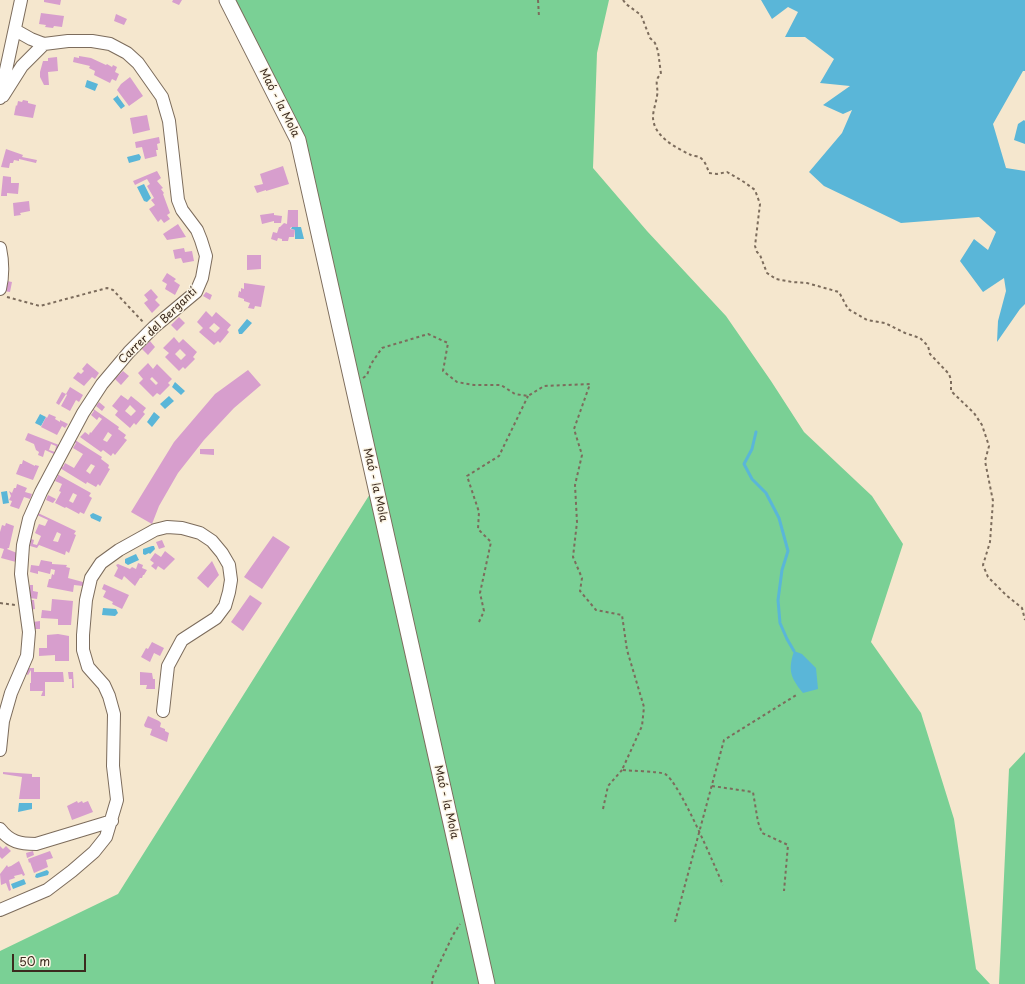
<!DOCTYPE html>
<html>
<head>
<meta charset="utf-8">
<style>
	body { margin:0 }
	#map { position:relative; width:1025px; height:984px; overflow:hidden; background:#f5e7ce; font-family:"Playpen Sans",sans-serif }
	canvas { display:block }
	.scale { position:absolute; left:12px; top:954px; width:74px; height:18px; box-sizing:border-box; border:2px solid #3b2a1e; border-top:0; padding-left:5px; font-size:12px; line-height:14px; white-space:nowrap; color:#3b2a1e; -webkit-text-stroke:3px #fcf5e5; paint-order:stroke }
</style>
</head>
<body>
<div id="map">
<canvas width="1025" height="984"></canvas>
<div class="scale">50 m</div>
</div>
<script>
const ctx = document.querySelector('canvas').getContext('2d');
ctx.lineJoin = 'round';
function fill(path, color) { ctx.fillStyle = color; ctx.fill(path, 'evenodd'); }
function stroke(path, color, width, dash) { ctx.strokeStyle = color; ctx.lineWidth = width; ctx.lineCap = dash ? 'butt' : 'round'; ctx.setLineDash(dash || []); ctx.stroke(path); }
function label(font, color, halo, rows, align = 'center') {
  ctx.font = font + ' "Playpen Sans",sans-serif'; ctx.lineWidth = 3; ctx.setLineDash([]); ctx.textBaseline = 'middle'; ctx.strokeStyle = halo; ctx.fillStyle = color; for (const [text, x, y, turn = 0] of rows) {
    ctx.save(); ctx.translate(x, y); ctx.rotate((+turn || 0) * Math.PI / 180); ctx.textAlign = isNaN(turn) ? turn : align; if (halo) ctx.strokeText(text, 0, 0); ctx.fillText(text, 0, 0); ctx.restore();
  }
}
const green = new Path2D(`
	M227,0H609L597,53L593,168L647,231L726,316L771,381L804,432L872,496L903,544L871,642L921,713L954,819L976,969L990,984H0V951L118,894L375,486L298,140Z
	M1025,752V984H999L1009,769Z`);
const water = new Path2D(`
	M761,0H1025V71H1023L993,124L1006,168L1025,171V304L1020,309L997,342L998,321L1006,291L1004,278L983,292L960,261L974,239L988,250L996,232L979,217L901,223L824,186L809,172L842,133L852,110L843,114L823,105L850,86L820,83L834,59L805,37H785L798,12L788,7L772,19Z
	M87,80L98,84L95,91L85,87Z
	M117,95L125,106L121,109L113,99L117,96Z
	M1024,120L1025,121V144L1014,140L1018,124Z
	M139,154L141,157L140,160L129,163L127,157Z
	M144,184L151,198L147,202L144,201L137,187Z
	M292,227H301L304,239H295V230L291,229Z
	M247,319L252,323L242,334H239L238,330Z
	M175,382L185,391L181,395L172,387Z
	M169,396L174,401L165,409L160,404Z
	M154,412L160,417L152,427L147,422Z
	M40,414L46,417L41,426L35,423Z
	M7,491L9,503L3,504L1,492Z
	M93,513L102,517L100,522L91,518L90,515Z
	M152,546H154L155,549L150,554L149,553L145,555L143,554V549Z
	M136,554L139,560L128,565L125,563V559Z
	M103,608L116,609L118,613L115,616L102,615Z
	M794,651L802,654L816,668L818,689L803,693C790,677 788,670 794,651Z
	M19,803H32V809L18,812Z
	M47,870L49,872L48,875L37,878L35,877L36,874Z
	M24,879L26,884L13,889L11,884Z`);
const stream = new Path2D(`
	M756,432L752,449L744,464L752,479L766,493L779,518L788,551L782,570L778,600L780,623L787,639L794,651`);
const building = new Path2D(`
	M44,0H61L60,5L44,2Z
	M173,0H182L179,5L172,2Z
	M41,13L64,16L62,27L54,26L53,28L45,27L46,25L39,24Z
	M116,14L127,19L124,25L114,21Z
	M79,56L91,58L106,65L107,64L112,67L113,65L117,67L115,72L119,74L116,81L112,79L110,83L94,75L95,71L89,68L90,66L73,62L74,57L79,58Z
	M57,57L58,71L48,72L49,85H44L40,77V72L43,61H48V58Z
	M130,77L143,96L129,106L117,90L121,84Z
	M23,100L28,101V103L36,105L33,118L14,115L16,105L17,106L18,101L22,102Z
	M147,115L150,130L133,134L130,118Z
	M159,137L160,143L157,144L158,150H156L157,156L145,159L142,147L136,148L135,142Z
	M6,149L23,155L22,157L37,160L36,163L19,159V161L14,160L13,163H10L9,168L1,167Z
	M283,166L289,184L266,191V190L257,193L254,186L263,184L260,174Z
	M157,171L161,178L157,181L163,188L161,189L164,193L163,194L170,213L167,215L170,219L164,223L161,219L158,222L149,209L155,205L151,200L154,198L147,186L150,184L147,179L135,185L133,181Z
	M3,176L11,177V183H19L18,194L7,193V196H1Z
	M29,201L30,211L20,213L21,215L14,216L13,203Z
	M288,210H298V227H291L290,229L295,230L294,237H289L288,241H282V239L278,238L277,241L271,239L273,232L277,233L279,227H280L284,223L287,224Z
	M274,213V215L282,216L281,223H274V221L262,224L260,215Z
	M178,224L186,237L167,240L163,234Z
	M184,248L185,252L192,251L194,261L183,263L181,258L175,259L173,250Z
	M247,255H261V269L247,270Z
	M167,273L176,279L174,281L180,285L175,295L165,289L167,284L162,281Z
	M7,281L12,282L10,292L4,291Z
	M244,283L265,286L261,307L255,306L254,309L248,308L250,303L244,301V299L238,297L239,291L241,292V288L244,289Z
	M151,289L158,297L155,300L160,305L152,313L144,303L148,300L144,295Z
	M206,292L212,295L210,300L203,296Z
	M206,311L212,317L216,312L231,325L227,330L229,332L225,337L220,343L218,341L214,345L199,332L203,328L197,322ZM214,323L220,328L215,333L209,328Z
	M179,317L185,323L177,331L171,325Z
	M174,337L179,343L183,339L197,352L193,357L195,359L185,369L183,367L179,371L165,357L169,353L163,348ZM180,349L186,355L181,360L175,354Z
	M150,341L155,347L148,355L142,349Z
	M87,363L99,373L95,379L92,377L84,386L73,378L78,372L81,374L84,371L82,369Z
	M148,363L153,369L157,364L172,379L168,383L170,385L160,395L157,393L153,397L139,383L143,379L138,373ZM152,377L158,383L156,385L150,379Z
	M248,370L261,385L234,408L204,440L178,473L159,506L152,524L131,512L174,442L215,394Z
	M123,371L129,376L121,385L115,379Z
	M70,387L83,395L79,402L76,400L70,411L61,406L67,395L66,394Z
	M62,392L66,394L59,405L56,403Z
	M121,395L128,400L131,396L146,408L143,412L145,414L136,425L134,423L130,428L115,415L118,411L112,406ZM130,405L136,411L131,416L125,411Z
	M99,402L105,407L102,411L96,406Z
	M92,408L119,427L118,429L126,435L124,438L127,440L115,455L113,453L111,456L103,450L101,452L80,437L85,432L89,435L90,432L91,433L102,419L99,417L97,420L91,415L94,411L92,409ZM108,432L112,435L107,442L103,440Z
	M49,414L56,417L55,419L60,422V420L68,424L65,428L62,426L57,435L41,427L46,417L47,418Z
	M28,433L59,445L54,454L45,450L43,457L38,455L39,452L36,450L34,444L25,440ZM51,444L56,446L55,452L49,450Z
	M75,440L102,457L101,459L109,465L108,468L110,469L100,486L98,484L96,487L87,482L86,484L60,468L61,466L63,467L65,463L74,468L83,454L73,448L76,443L74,442ZM91,464L95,466L90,474L86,471Z
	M200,449H214V455L200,454Z
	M23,460L35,466V465L39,466L33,480L16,474L20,464H22Z
	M57,474L91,493L89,496L92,498L84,514L80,512L79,514L66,507L65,508L55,503L61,492L59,491L62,484L55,481L58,476L56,475ZM73,493L77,495L73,503L69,501Z
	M17,484L27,488L25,492L32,494L30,499L24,497L19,509L10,506L12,501L9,500L11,496L9,491L12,493L14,488H16Z
	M48,495L56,499L53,503L46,500Z
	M38,513L76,531L74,534L76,535L69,553L66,551L65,555L39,545L37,548L30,546L31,539L34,540L33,544L37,545L41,536L35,533L39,524L45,526L48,520L37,515ZM57,532L61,534L58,542L53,541Z
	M6,523L14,526L9,548H8L7,549L17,553L16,562L1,558L4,549L0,548V532L2,525L5,526Z
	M273,536L290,547L262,589L244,577Z
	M162,540L165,547L159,549L156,542Z
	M165,551L175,559L164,570L158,566L156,570L151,566L154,563L150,560L155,553L161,557Z
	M41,560L52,562V564L67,565L66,567L70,568L68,578L83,582V586L74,585L73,592L47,587L49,579H51L52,574L54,575L55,570L51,569L50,574L38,571V574L30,572L31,565L39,566Z
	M212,561L219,575L208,588L197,578Z
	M138,563L143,565L142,568L147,570L144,575H143L142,578H140L135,586L124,576L122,580L114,576L118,568L116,565L118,564L130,569L132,567L136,569Z
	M104,584L129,595L122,609L112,604L113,602L103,597L106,591L102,589Z
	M30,585H33V591L38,592L37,599L30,598Z
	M250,595L262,603L243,631L231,622Z
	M52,599L73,601L71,625H58V619L41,618L42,610L51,611Z
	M29,600H34L35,609L30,610Z
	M40,621V629H34L33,622Z
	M58,634L69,636V661H55V655L39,656V648H47V635Z
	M152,642L164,648L160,656L154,653L150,662L141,657L146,648L148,649Z
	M29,668H34V672H63L64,682H45V696H41L43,691H30V683H31V670L28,675L26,674Z
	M68,672H73L74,688H72V679H69Z
	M140,672L152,673L153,679H155V689H146L147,685H140Z
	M148,716L159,721L161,723L160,727L165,729V731L169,733L167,742L150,735L152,729L145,727L144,725Z
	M3,772L32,774V777H40V799H19L22,777L3,774Z
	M77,801L78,803L82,801L83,803L88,801L93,812L72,820L67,806Z
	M0,846L3,849L6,846L11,851L2,859L0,857Z
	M33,851L34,855L27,858L26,853Z
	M50,851L53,858L46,860L48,867L34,873L30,862L29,863L28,859Z
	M19,861L25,875L23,876L22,874L14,876L15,878L9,880L11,890L9,891L6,883L1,885L0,874L7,865L8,867L11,866Z`);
const path = new Path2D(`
	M538,0L539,17
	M623,0L626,4L641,15L650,38L655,43L658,51L661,74C653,81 659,87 657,96C656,103 653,111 653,117C653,136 676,148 691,155C693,156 697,156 699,157C705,160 707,167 709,173L717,174L727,172L744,182L755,190L760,204L755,246L757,252L760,255L767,273L776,279L792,282L807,283L839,292L848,309L867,320L885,323L905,333L920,338L928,346L930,354L949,374L951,380V391L974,413L982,425L989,446L985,461L993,501L990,542L983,565L988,577L1006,595L1022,608L1025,620
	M7,297L40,306L107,288L113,290L144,323
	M363,378L367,375L371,364L382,348L428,334L448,343L443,371L457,382L474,385H501L515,394L528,396L544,386L590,384L574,429L582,455L575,485L577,522L573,557L582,578L580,591L596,610L622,615L627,650L644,707L642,726L622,770C632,771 657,771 665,774C679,781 715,867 723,885
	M0,603L15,605
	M479,622L484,611L480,593L491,542L478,529L479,512L467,476L499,456L528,396
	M712,786L753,792L758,822L762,833L788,845L784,891
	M603,809L608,786L622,770
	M675,922L724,740L798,694
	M432,984L433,977L453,935L460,924`);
const minor = new Path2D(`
	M3,96L22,66L44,44
	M0,98L21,0
	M0,248C3,262 3,276 0,289
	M0,750L3,721L11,693L27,656L29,632L21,574L23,545L29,519L41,492L83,413L102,384L129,352L154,327L196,292L202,278L206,256L201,240L197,230L182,210L178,200L169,121L162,97L138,63L127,53L110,44L92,41H68L44,44L31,39L15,30
	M0,829C10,842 20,844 36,844L112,821
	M0,910L47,890L72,871L94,852L106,837L117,800L113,766L114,714L109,696L104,685L88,667L83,650V635L86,600L91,578L101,563L119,550L155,530L167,527L182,528L200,533L212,541L222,553L229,565L231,580L229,592L225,606L216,618L182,640L168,666L163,711`);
const tertiary = new Path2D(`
	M227,0L298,140L487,984`);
const streetNames = [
	["Maó - la Mola",279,103,63],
	["Carrer del Bergantí",158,326,-44],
	["Maó - la Mola",375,485,77],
	["Maó - la Mola",446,802,77]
];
fill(green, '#7ad095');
fill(water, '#5ab6d8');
stroke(stream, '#5ab6d8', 3);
fill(building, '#d79ecd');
stroke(minor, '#7c6c5c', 14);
stroke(tertiary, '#7c6c5c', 17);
stroke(path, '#7c6c5c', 2, [3, 3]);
stroke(minor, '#fff', 12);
stroke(tertiary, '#fff', 15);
label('11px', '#3b2a1e', '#fcf5e5', streetNames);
</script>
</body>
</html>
